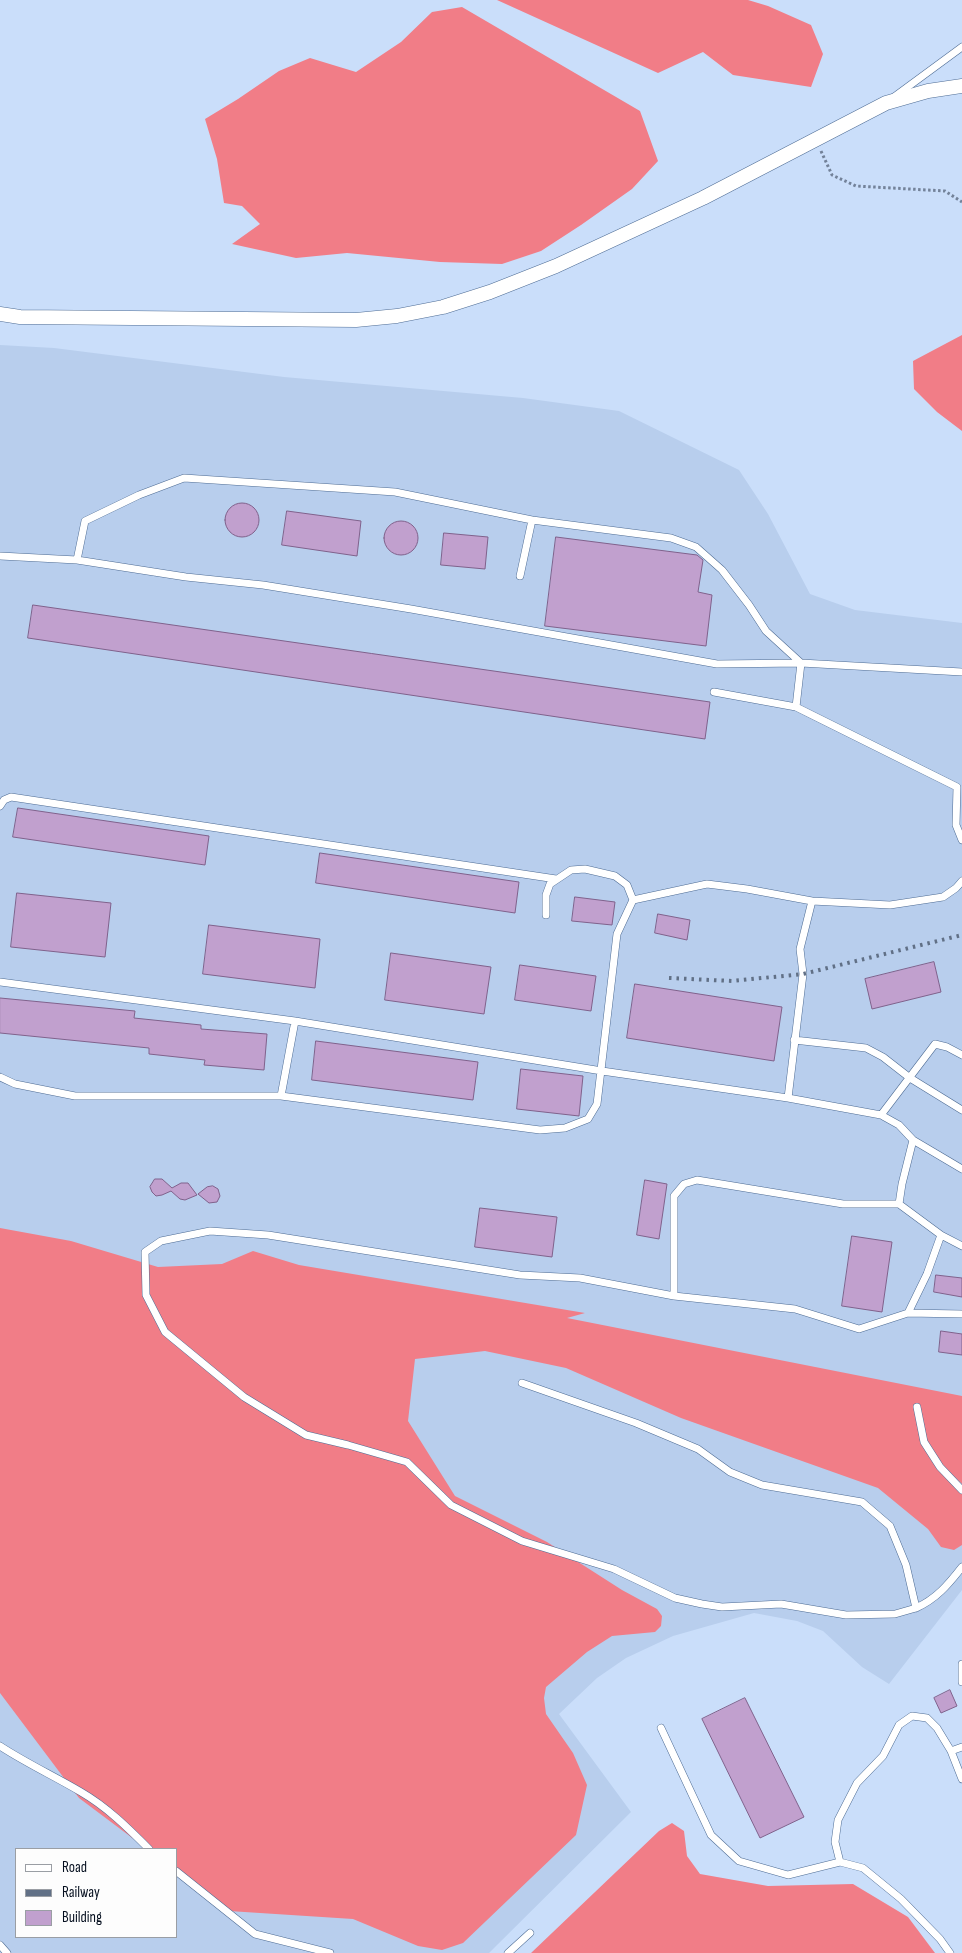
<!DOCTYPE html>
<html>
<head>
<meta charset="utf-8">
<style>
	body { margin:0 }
	#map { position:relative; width:962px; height:1953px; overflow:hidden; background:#cadefa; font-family:"Sofia Sans Condensed",sans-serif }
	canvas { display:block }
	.legend { position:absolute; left:15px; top:1848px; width:162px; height:90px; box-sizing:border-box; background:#fdfdfd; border:1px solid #9a9ea4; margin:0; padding:6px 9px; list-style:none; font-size:15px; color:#050f1f }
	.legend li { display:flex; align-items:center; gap:10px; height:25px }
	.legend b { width:25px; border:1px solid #9a9ea4 }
</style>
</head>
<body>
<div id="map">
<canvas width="962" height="1953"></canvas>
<ul class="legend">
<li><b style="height:6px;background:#fff"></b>Road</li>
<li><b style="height:6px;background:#617086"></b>Railway</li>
<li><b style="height:14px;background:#c1a0ce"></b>Building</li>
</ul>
</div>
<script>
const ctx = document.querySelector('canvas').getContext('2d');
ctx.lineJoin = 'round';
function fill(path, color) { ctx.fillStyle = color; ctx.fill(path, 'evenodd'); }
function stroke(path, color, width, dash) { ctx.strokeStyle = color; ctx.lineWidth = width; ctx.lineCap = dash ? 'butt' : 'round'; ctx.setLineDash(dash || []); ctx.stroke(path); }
const built = new Path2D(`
	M0,345L54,348L284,377L523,398L619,411L739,470L768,514L810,594L855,610L962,623V1590L889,1684L862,1667L823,1631L797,1621L754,1613L673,1636L626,1658L597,1678L559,1714L631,1812L489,1953H0ZM16,1849H176V1937H16Z`);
const forest = new Path2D(`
	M497,0H748L768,6L811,25L823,54L811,87L733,75L703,52L658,73Z
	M462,7L640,111L658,161L632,189L581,225L541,251L502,264L440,262L347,253L296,258L232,244L260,224L242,206L224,203L217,159L205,119L238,99L279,71L310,58L356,72L401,42L432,12Z
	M962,335V431L937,412L914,389L913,361Z
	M0,1228L71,1241L158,1267L222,1264L253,1251L299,1265L585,1313L567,1318L962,1396V1484L942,1465L923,1443L962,1493V1545L954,1550L941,1547L928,1529L878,1488L681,1418L566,1368L485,1351L415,1359L408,1421L455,1496L547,1542L622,1590L657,1609L662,1616L661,1626L655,1632L612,1636L587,1652L546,1687L544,1698L546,1714L573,1753L587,1785L576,1835L463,1943L442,1950L418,1946L353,1919L229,1911L176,1871V1849H147L79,1798L0,1693Z
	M672,1823L684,1831L687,1856L700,1874L768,1886L853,1884L908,1917L935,1953H531L659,1831Z`);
const building = new Path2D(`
	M225 520a17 17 0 1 1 34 0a17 17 0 1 1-34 0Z
	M287,511L361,521L357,556L282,545Z
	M384 538a17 17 0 1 1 34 0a17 17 0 1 1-34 0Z
	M444,533L488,537L485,569L441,565Z
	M556,537L697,555L703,560L698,592L712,595L706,646L545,626Z
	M33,605L710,702L705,739L28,638Z
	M18,808L209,836L205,865L13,837Z
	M320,853L519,882L515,913L316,883Z
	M17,893L111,903L105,957L11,947Z
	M575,897L615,902L612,925L572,921Z
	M658,914L690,920L687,940L655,933Z
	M209,925L320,939L315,988L203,974Z
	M391,953L491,967L484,1014L385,1000Z
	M934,962L941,992L872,1009L865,979Z
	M520,965L596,976L591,1011L515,1000Z
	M635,984L782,1007L774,1061L627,1038Z
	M0,998L135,1011L134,1018L201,1025V1029L267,1034L264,1070L204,1065L205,1060L149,1054V1048L0,1033Z
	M316,1041L478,1062L473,1100L312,1080Z
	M521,1069L583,1076L579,1116L517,1109Z
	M155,1179H162L172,1188L181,1183H188L197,1195L185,1200L180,1199L171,1191L162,1195L156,1196L152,1192L150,1187Z
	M645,1180L667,1184L659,1239L637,1235Z
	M213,1186L218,1189L220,1196L217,1202L209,1203L198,1194L207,1187Z
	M480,1208L557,1217L552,1257L475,1247Z
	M852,1236L892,1242L882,1312L842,1306Z
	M936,1275L962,1278V1297L934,1292Z
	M941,1331L962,1334V1355L939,1352Z
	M950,1690L957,1706L941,1713L934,1698Z
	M745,1698L804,1817L760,1838L702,1719Z`);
const path = new Path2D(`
	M821,151L832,175L856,186L945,191L962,202`);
const service = new Path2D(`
	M894,97L962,47
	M0,556L77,560L186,577L263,585L411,609L717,664L801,663L962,672
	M77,560L85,521L139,495L184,478L395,492L532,520
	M520,576L532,520L671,538L696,547L722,570L749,605L766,631L801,663L796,707
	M714,692L796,707L957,787L956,825L962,840
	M0,806L4,800L11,797L556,879
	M546,915V895L550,884L571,870L585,869L615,876L627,885L633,900
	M0,982L295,1021L602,1071L788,1098L881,1115L899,1125L913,1140L902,1184L899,1204
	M295,1021L281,1096L540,1130L565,1128L588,1119L597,1104L617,934L633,900L707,884L747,889L812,901
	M794,1040L866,1048L883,1057L910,1078L962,1110
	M0,1077L15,1084L75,1096H281
	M788,1098L803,974L800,949L812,901L890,905L943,897L956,888L962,881
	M881,1115L935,1044L947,1047L962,1055
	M913,1140L962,1169
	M697,1180L843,1204H899L941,1235L927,1274L908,1313L859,1329L795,1309L674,1296V1196L684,1184Z
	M941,1235L962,1246
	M908,1313L962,1314
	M522,1383L636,1423L698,1449L730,1472L762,1485L862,1502L890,1526L906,1565L916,1608L895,1614L846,1615L781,1604L722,1607L702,1604L675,1598L614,1569L522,1541L451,1505L407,1462L348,1445L306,1435L244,1397L165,1332L146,1295L145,1252L161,1241L210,1231L268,1235L520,1275L580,1278L674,1296
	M917,1407L924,1442L940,1467L962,1490
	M916,1608C936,1599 948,1585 962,1567
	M962,1664V1682
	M661,1728L711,1835L739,1861L788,1875L840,1862
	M0,1746C26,1763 54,1776 81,1792C107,1807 128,1828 149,1849
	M951,1751L962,1779
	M176,1871L255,1934L330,1953
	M0,1945L7,1953
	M508,1953L530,1933
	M950,1953L940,1939L901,1899L863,1868L840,1862L835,1842L838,1820L857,1783L883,1756L899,1725L912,1716L927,1718L937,1728L951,1751L962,1747`);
const minor = new Path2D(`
	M0,314L20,317L356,320L397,316L443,307L490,292L556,266L703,198L886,103L928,91L962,86`);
const rail = new Path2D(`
	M669,978L732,981L803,974L962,935`);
fill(built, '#b8ceed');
fill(forest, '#f17d87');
fill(building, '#c1a0ce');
stroke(building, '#80628c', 1);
stroke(service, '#4e6c94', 8);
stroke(minor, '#4e6c94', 15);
stroke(path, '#738299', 3, [2.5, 2.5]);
stroke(service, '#fff', 7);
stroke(minor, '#fff', 14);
stroke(rail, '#617086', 4, [2.5, 5]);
</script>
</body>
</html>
